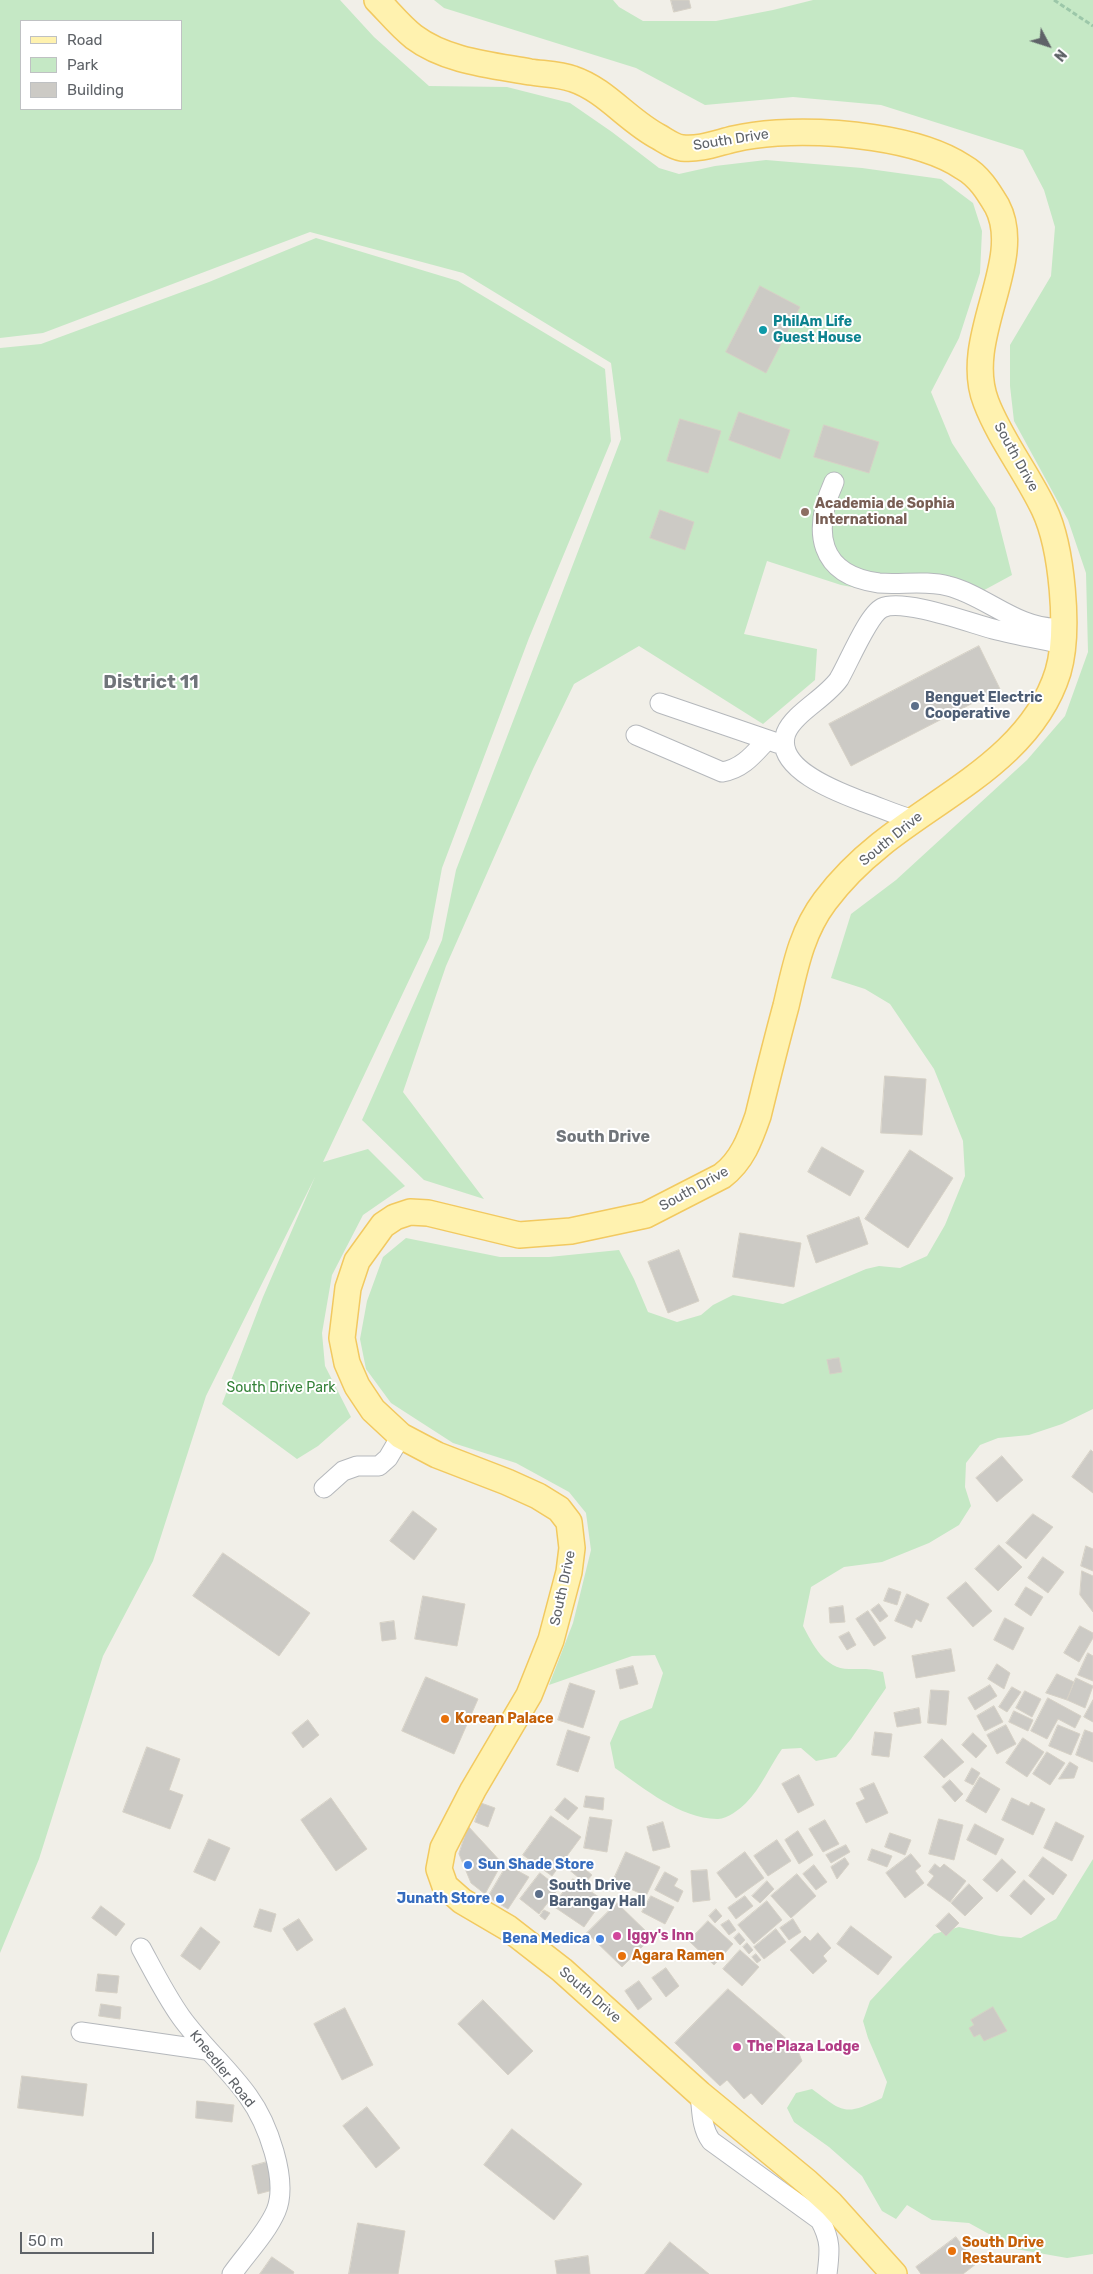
<!DOCTYPE html>
<html>
<head>
<meta charset="utf-8">
<style>
	body { margin:0 }
	#map { position:relative; width:1093px; height:2274px; overflow:hidden; background:#f1efe8; font-family:Rubik,sans-serif }
	canvas { display:block }
	.legend { position:absolute; left:20px; top:20px; width:162px; height:90px; box-sizing:border-box; background:#fff; border:1px solid #bfc1c3; margin:0; padding:6px 9px; list-style:none; font-size:15px; color:#5f6368 }
	.legend li { display:flex; align-items:center; gap:10px; height:25px }
	.legend b { width:25px; border:1px solid #bfc1c3 }
	.north { position:absolute; left:1023px; top:20px; width:50px; height:50px; -webkit-text-stroke:4px #fff; paint-order:stroke; rotate:130deg; font-size:14px; font-weight:700; line-height:20px; text-align:center; color:#5f6368 }
	.north::after { content:''; display:block; margin:auto; width:18px; height:22px; background:#5f6368; clip-path:polygon(50% 0,100% 100%,50% 72%,0 100%) }
	.scale { position:absolute; left:20px; top:2232px; width:134px; height:22px; box-sizing:border-box; border:2px solid #5f6368; border-top:0; padding-left:6px; font-size:15px; line-height:18px; white-space:nowrap; color:#5f6368; -webkit-text-stroke:4px #fff; paint-order:stroke }
</style>
</head>
<body>
<div id="map">
<canvas width="1093" height="2274"></canvas>
<ul class="legend">
<li><b style="height:6px;background:#fff2af"></b>Road</li>
<li><b style="height:14px;background:#c5e8c5"></b>Park</li>
<li><b style="height:14px;background:#cccac5"></b>Building</li>
</ul>
<div class="north">N</div>
<div class="scale">50 m</div>
</div>
<script>
const ctx = document.querySelector('canvas').getContext('2d');
ctx.lineJoin = 'round';
function fill(path, color) { ctx.fillStyle = color; ctx.fill(path, 'evenodd'); }
function stroke(path, color, width, dash) { ctx.strokeStyle = color; ctx.lineWidth = width; ctx.lineCap = dash ? 'butt' : 'round'; ctx.setLineDash(dash || []); ctx.stroke(path); }
function label(font, color, halo, rows, align = 'center') {
  ctx.font = font + ' Rubik,sans-serif'; ctx.lineWidth = 4; ctx.setLineDash([]); ctx.textBaseline = 'middle'; ctx.strokeStyle = halo; ctx.fillStyle = color; for (const [text, x, y, turn = 0] of rows) {
    ctx.save(); ctx.translate(x, y); ctx.rotate((+turn || 0) * Math.PI / 180); ctx.textAlign = isNaN(turn) ? turn : align; if (halo) ctx.strokeText(text, 0, 0); ctx.fillText(text, 0, 0); ctx.restore();
  }
}
const green = new Path2D(`
	M0,0H340L374,37L429,86L507,87L570,103L612,132L659,168L679,174L715,166L766,160L862,168L941,179L973,203L982,231L980,273L959,338L931,392L952,443L995,508L1012,575L977,594L873,591L841,585L767,561L744,634L817,649L815,680L763,724L639,646L574,684L533,769L446,966L403,1092L484,1199L424,1180L362,1120L442,940L456,870L621,439L611,363L463,273L310,232L43,333L0,338ZM21,21H181V109H21Z
	M434,0H613L619,7L643,21H716L773,10L813,0H1093V1409L1062,1424L1029,1435L998,1438L980,1445L966,1463L965,1487L971,1506L959,1525L929,1543L882,1562L844,1567L811,1587L803,1626C813,1645 825,1669 849,1669C864,1669 868,1668 883,1672L886,1688L851,1739L836,1757L816,1761L801,1748L782,1749C770,1766 761,1788 746,1803C740,1809 726,1820 717,1819C679,1818 645,1789 615,1768L610,1743L620,1721L652,1708L663,1673L655,1655L632,1656L549,1685L573,1623L591,1550L586,1513L569,1492L516,1463L453,1443L391,1403L366,1369L360,1339L367,1301L383,1257L406,1238L500,1257H549L619,1250L634,1279L648,1312L677,1322L701,1315L713,1305L733,1295L783,1304L866,1269L879,1266L900,1268L927,1256L945,1225L965,1176L963,1141L934,1069L890,1004L865,989L831,978L851,914L896,880L1027,760L1065,716L1088,652L1086,573L1068,520L1014,421L1010,386V345L1051,276L1055,227L1044,190L1023,150L881,105L793,97L705,105L636,68L444,8Z
	M316,238L458,281L605,369L611,441L529,638L442,868L429,938L323,1162L368,1149L405,1186L363,1215L332,1275L322,1333L325,1366L351,1417L318,1446L297,1459L222,1404L263,1297L315,1177L206,1396L153,1561L103,1656L39,1859L0,1953V348L41,344L209,282Z
	M1093,1859V2254L1067,2258L1016,2249L969,2223L932,2220L907,2205L896,2219L882,2211L862,2176L829,2147L794,2122L787,2108L796,2093L812,2089C844,2113 845,2116 882,2098L887,2082L868,2038L863,2021L870,2001L901,1968L934,1934L959,1927L1000,1936L1021,1938L1056,1919Z`);
const building = new Path2D(`
	M671,0H689L691,8L674,12Z
	M760,286L800,307L766,373L726,352Z
	M739,412L790,430L780,459L729,440Z
	M680,419L721,431L708,473L667,461Z
	M824,425L879,442L869,473L814,457Z
	M660,510L694,522L685,550L650,538Z
	M979,646L1000,689L851,766L829,724Z
	M885,1076L926,1079L922,1135L881,1133Z
	M822,1147L864,1171L850,1196L808,1172Z
	M910,1150L953,1178L908,1248L865,1219Z
	M859,1217L868,1244L816,1263L807,1236Z
	M740,1233L801,1243L794,1287L733,1277Z
	M679,1250L699,1301L668,1313L648,1262Z
	M839,1358L842,1372L830,1374L827,1360Z
	M1091,1450L1093,1452V1493L1072,1477Z
	M1002,1456L1023,1480L997,1502L976,1478Z
	M413,1511L437,1529L414,1560L390,1541Z
	M1033,1514L1053,1527L1026,1559L1006,1543Z
	M999,1545L1022,1567L998,1591L975,1569Z
	M1086,1546L1093,1549V1571L1081,1566Z
	M223,1553L310,1613L279,1656L193,1596Z
	M1043,1557L1064,1572L1048,1593L1028,1578Z
	M1082,1571L1093,1576V1612L1080,1595Z
	M966,1582L992,1611L973,1627L947,1598Z
	M1026,1587L1043,1597L1031,1616L1015,1605Z
	M889,1588L901,1592L897,1605L884,1601Z
	M907,1594L929,1604L921,1622L916,1619L912,1628L895,1621Z
	M423,1596L465,1604L457,1646L415,1639Z
	M879,1604L888,1616L880,1622L871,1610Z
	M843,1606L845,1622L830,1623L829,1608Z
	M868,1611L886,1638L874,1646L856,1619Z
	M1005,1618L1024,1628L1013,1650L994,1640Z
	M394,1621L396,1639L382,1641L380,1623Z
	M1080,1626L1093,1633V1638L1079,1662L1064,1653Z
	M849,1632L856,1645L847,1650L839,1637Z
	M951,1649L955,1671L916,1678L912,1656Z
	M1088,1653L1093,1656V1681L1078,1675Z
	M997,1664L1010,1673L1004,1689L988,1679Z
	M633,1666L638,1684L620,1689L616,1670Z
	M1057,1674L1074,1682L1067,1700L1046,1693Z
	M426,1677L478,1699L454,1754L402,1731Z
	M1076,1678L1093,1686L1085,1708L1067,1700Z
	M570,1683L595,1691L583,1728L558,1720Z
	M990,1685L997,1696L975,1710L968,1698Z
	M1012,1687L1021,1692L1007,1712L999,1707Z
	M931,1690L949,1691L946,1725L928,1723Z
	M1025,1691L1041,1699L1032,1717L1016,1708Z
	M1048,1698L1081,1716L1075,1728L1058,1719L1047,1739L1031,1731Z
	M1093,1700V1722L1084,1717Z
	M994,1706L1003,1722L985,1731L977,1716Z
	M919,1708L921,1723L897,1727L894,1713Z
	M1014,1711L1033,1720L1028,1731L1009,1722Z
	M308,1720L319,1735L303,1748L292,1733Z
	M1006,1725L1016,1744L997,1754L987,1735Z
	M1058,1725L1080,1734L1071,1755L1049,1746Z
	M568,1730L590,1737L578,1772L557,1765Z
	M1085,1730L1093,1733V1762L1076,1755Z
	M875,1732L892,1734L889,1757L872,1755Z
	M973,1733L987,1746L976,1758L962,1745Z
	M1023,1738L1044,1752L1027,1777L1006,1763Z
	M942,1739L964,1762L944,1778L924,1757Z
	M147,1747L180,1759L169,1790L183,1795L170,1829L123,1812Z
	M1047,1752L1065,1763L1050,1785L1033,1774Z
	M1070,1762L1078,1767L1074,1778L1059,1779Z
	M972,1768L980,1773L973,1785L965,1781Z
	M799,1775L814,1805L798,1813L782,1784Z
	M980,1777L1000,1789L986,1813L966,1801Z
	M950,1780L963,1794L955,1802L942,1787Z
	M874,1783L888,1813L866,1823L856,1803L865,1799L860,1789Z
	M586,1796L604,1798L603,1810L584,1807Z
	M331,1798L367,1849L336,1871L301,1820Z
	M565,1798L578,1808L568,1820L555,1810Z
	M1012,1798L1029,1806L1031,1802L1045,1809L1033,1835L1002,1820Z
	M481,1803L495,1808L488,1827L475,1822Z
	M551,1816L581,1837L552,1876L523,1855Z
	M590,1817L612,1820L607,1852L584,1848Z
	M939,1819L963,1825L954,1860L929,1854Z
	M825,1820L839,1844L823,1852L809,1829Z
	M663,1822L670,1847L653,1851L647,1827Z
	M1056,1822L1084,1836L1072,1861L1044,1848Z
	M975,1824L1004,1839L996,1855L967,1840Z
	M468,1826L502,1863L485,1894L471,1883L459,1854Z
	M798,1831L813,1855L799,1864L785,1840Z
	M890,1833L911,1840L905,1855L885,1847Z
	M209,1839L230,1848L215,1881L194,1872Z
	M777,1840L791,1861L768,1876L754,1856Z
	M846,1845L850,1852L831,1863L826,1855Z
	M872,1849L892,1856L887,1867L868,1860Z
	M626,1852L660,1867L646,1896L613,1881Z
	M745,1852L764,1878L736,1898L717,1873Z
	M911,1854L921,1866L915,1871L924,1883L905,1898L886,1873Z
	M1043,1857L1067,1875L1053,1895L1029,1876Z
	M845,1858L849,1864L837,1879L831,1867Z
	M1002,1859L1016,1872L997,1892L983,1880Z
	M574,1860L592,1875L585,1883L567,1868Z
	M935,1864L940,1868L944,1864L966,1881L950,1902L927,1885L934,1876L929,1872Z
	M507,1865L529,1877L508,1909L488,1897Z
	M814,1865L827,1882L816,1890L803,1874Z
	M707,1870L710,1900L693,1902L691,1871Z
	M665,1872L678,1879L674,1886L683,1891L678,1902L655,1890Z
	M540,1873L559,1888L539,1914L520,1899Z
	M797,1874L816,1896L791,1918L771,1896Z
	M573,1879L603,1900L584,1927L553,1906Z
	M1024,1880L1045,1899L1031,1915L1010,1896Z
	M767,1881L774,1889L760,1903L752,1896Z
	M969,1884L983,1898L965,1916L951,1903Z
	M651,1896L674,1907L665,1924L642,1912Z
	M745,1896L753,1906L736,1919L728,1908Z
	M767,1901L782,1920L754,1944L738,1925Z
	M617,1903L652,1937L622,1967L587,1933Z
	M101,1906L125,1924L116,1936L92,1918Z
	M260,1909L276,1914L271,1932L254,1927Z
	M716,1909L722,1916L715,1923L709,1916Z
	M544,1910L550,1913L545,1920L540,1916Z
	M949,1913L959,1923L946,1936L936,1926Z
	M299,1919L313,1940L297,1951L283,1929Z
	M793,1919L801,1932L789,1940L780,1928Z
	M729,1920L736,1930L729,1935L721,1925Z
	M708,1921L733,1944L714,1965L689,1941Z
	M851,1926L892,1957L878,1975L837,1944Z
	M201,1927L220,1942L200,1970L181,1956Z
	M776,1929L786,1942L764,1959L754,1947Z
	M739,1933L745,1940L740,1945L734,1938Z
	M818,1933L831,1948L823,1956L827,1961L813,1974L790,1950L805,1936L810,1941Z
	M747,1943L753,1950L749,1954L743,1947Z
	M740,1950L759,1967L742,1986L723,1969Z
	M756,1954L761,1960L757,1963L752,1957Z
	M666,1968L679,1986L666,1997L652,1978Z
	M98,1974L119,1976L117,1993L96,1991Z
	M639,1981L652,1999L638,2010L625,1991Z
	M728,1989L789,2041L798,2051L802,2061L762,2105L751,2093L744,2099L727,2080L720,2086L675,2043Z
	M483,2000L533,2051L508,2075L458,2024Z
	M101,2004L121,2007L120,2019L99,2016Z
	M993,2007L1007,2031L984,2041L980,2034L974,2037L969,2028L974,2025L971,2020Z
	M345,2008L373,2065L342,2080L314,2024Z
	M22,2076L87,2084L83,2116L18,2108Z
	M197,2101L234,2105L232,2122L196,2118Z
	M367,2107L400,2148L376,2168L343,2126Z
	M512,2129L582,2184L554,2220L484,2165Z
	M267,2162L273,2190L258,2194L252,2166Z
	M358,2223L405,2231L398,2274H349Z
	M956,2237L976,2264L963,2274H921L916,2267Z
	M670,2242L709,2274H645Z
	M588,2256L590,2274H557L555,2261Z
	M272,2257L294,2272L293,2274H260Z`);
const path = new Path2D(`
	M1054,0L1093,26`);
const minor = new Path2D(`
	M834,482C812,531 818,575 879,583C901,585 926,580 948,586C985,595 1017,629 1057,628
	M660,703L777,743
	M636,735L722,772C742,769 753,755 766,741
	M914,820C896,815 881,808 864,802C840,793 773,769 786,733C794,713 826,698 839,679C848,664 868,615 882,608C903,598 970,623 993,629C1016,635 1040,639 1063,644
	M324,1488L343,1471L357,1466H379L388,1458L401,1436
	M141,1948C154,1972 166,1996 181,2017C201,2045 229,2069 248,2096C267,2122 289,2180 276,2211C266,2234 246,2254 232,2274
	M81,2032L206,2050
	M700,2094C702,2110 701,2127 711,2141L820,2220C831,2240 830,2251 827,2274`);
const major = new Path2D(`
	M377,0C389,12 400,26 414,37C446,61 491,65 530,72C543,74 560,74 573,79C606,90 628,121 659,137C666,141 674,147 682,148C700,150 717,143 734,139C747,136 763,134 777,133C831,130 918,137 963,167C979,176 988,191 997,206C1026,261 961,338 986,402C1000,439 1027,473 1044,509C1062,547 1070,631 1058,672C1032,756 943,794 880,845C860,861 840,881 825,901C801,933 795,968 786,1006C776,1043 767,1079 758,1116C750,1139 742,1161 722,1176L646,1215L571,1231L519,1235L428,1213L410,1212L395,1217L383,1225L357,1261L348,1288L342,1338L347,1363L357,1386L373,1410L401,1436L437,1455L507,1482L538,1496L559,1509L569,1522L572,1548L569,1572L551,1640L529,1695L473,1790L443,1848L439,1869L445,1886L462,1901L508,1928L562,1970L700,2094L807,2182L831,2204L894,2274`);
const markers = [
	[763,330,5,"#0f9aa8"],
	[805,512,5,"#8d6e63"],
	[915,706,5,"#5c6f8a"],
	[445,1719,5,"#e8710a"],
	[468,1865,5,"#3f7fe0"],
	[539,1894,5,"#5c6f8a"],
	[500,1899,5,"#3f7fe0"],
	[617,1936,5,"#d1479c"],
	[600,1939,5,"#3f7fe0"],
	[622,1956,5,"#e8710a"],
	[737,2047,5,"#d1479c"],
	[952,2251,5,"#e8710a"]
];
const streetNames = [
	["South Drive",731,140,-9],
	["South Drive",1016,457,61],
	["South Drive",891,839,-39],
	["South Drive",694,1189,-29],
	["South Drive",563,1588,-78],
	["South Drive",590,1995,41],
	["Kneedler Road",222,2069,51]
];
const cultureNames = [
	["PhilAm Life",773,322],
	["Guest House",773,338]
];
const educationNames = [
	["Academia de Sophia",815,504],
	["International",815,520]
];
const serviceNames = [
	["Benguet Electric",925,698],
	["Cooperative",925,714],
	["South Drive",549,1886],
	["Barangay Hall",549,1902]
];
const parkNames = [
	["South Drive Park",281,1388]
];
const foodNames = [
	["Korean Palace",455,1719],
	["Agara Ramen",632,1956],
	["South Drive",962,2243],
	["Restaurant",962,2259]
];
const shopNames = [
	["Sun Shade Store",478,1865,"left"],
	["Junath Store",490,1899],
	["Bena Medica",590,1939]
];
const hotelNames = [
	["Iggy's Inn",627,1936],
	["The Plaza Lodge",747,2047]
];
const quarterNames = [
	["South Drive",603,1137]
];
const districtNames = [
	["District 11",151,683]
];
fill(green, '#c5e8c5');
fill(building, '#cccac5');
stroke(building, '#d6d1c6', 1);
stroke(minor, '#b5b8bc', 21);
stroke(major, '#f2c960', 28);
stroke(path, '#9cc7a9', 3, [5, 2.5]);
stroke(minor, '#fff', 19);
stroke(major, '#fff2af', 25);
for (const [x, y, r, color] of markers) { const dot = new Path2D(); dot.arc(x, y, r, 0, 2 * Math.PI); ctx.fillStyle = color; ctx.fill(dot); stroke(dot, '#fff', 2); }
label('14px', '#5f6368', '#fff', streetNames);
label('bold 14px', '#0d838f', '#fff', cultureNames, 'left');
label('bold 14px', '#785e54', '#fff', educationNames, 'left');
label('bold 14px', '#4e5e75', '#fff', serviceNames, 'left');
label('14px', '#348238', '#fff', parkNames);
label('bold 14px', '#c56008', '#fff', foodNames, 'left');
label('bold 14px', '#366cbe', '#fff', shopNames, 'right');
label('bold 14px', '#b23c85', '#fff', hotelNames, 'left');
label('bold 16px', '#70757a', '#fff', quarterNames);
label('bold 19px', '#70757a', '#fff', districtNames);
</script>
</body>
</html>
